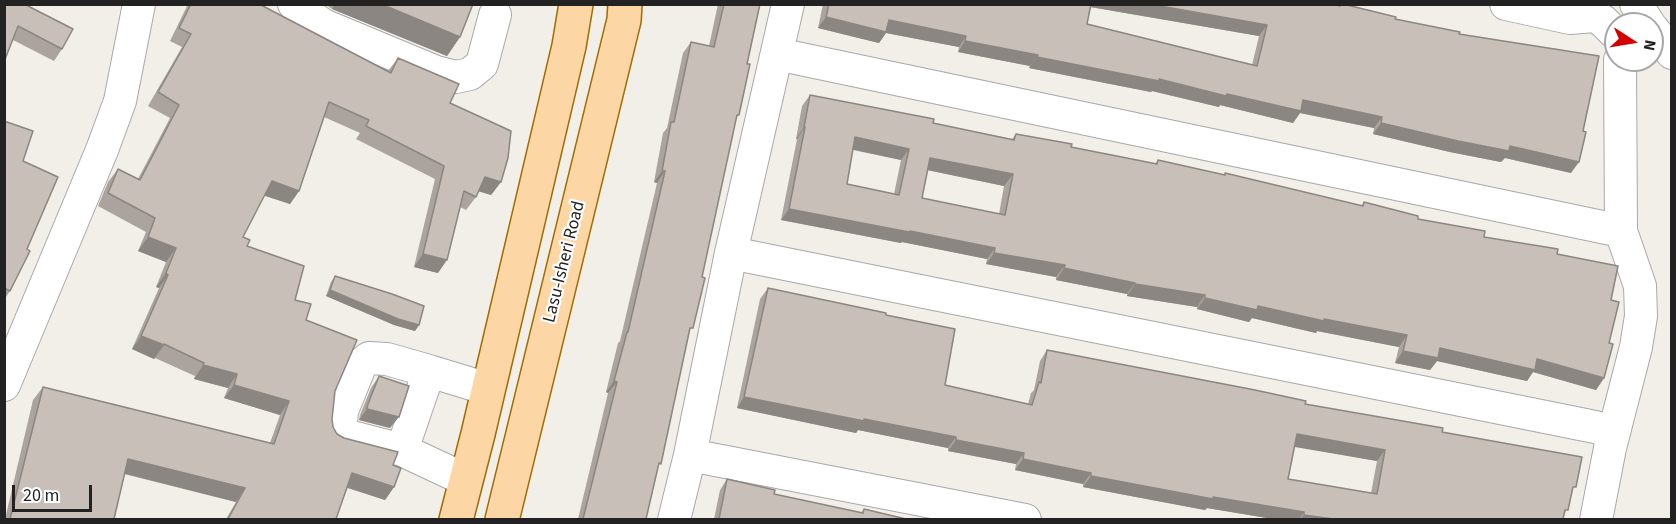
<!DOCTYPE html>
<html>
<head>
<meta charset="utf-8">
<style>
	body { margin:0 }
	#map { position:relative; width:1676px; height:524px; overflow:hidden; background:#f2efe9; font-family:"Source Sans 3",sans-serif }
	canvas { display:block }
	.frame { position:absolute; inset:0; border:6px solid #222; pointer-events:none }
	.north { position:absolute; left:1604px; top:12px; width:60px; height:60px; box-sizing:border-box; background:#fff; border:2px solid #a7a7a7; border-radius:50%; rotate:102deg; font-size:16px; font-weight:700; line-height:24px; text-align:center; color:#222 }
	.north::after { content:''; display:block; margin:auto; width:21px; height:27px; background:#d40000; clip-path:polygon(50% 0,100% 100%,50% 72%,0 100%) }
	.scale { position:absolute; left:12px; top:485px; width:80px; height:27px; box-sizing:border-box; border:3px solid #222; border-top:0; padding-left:8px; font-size:18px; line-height:21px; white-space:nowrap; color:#222; -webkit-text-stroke:4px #fff; paint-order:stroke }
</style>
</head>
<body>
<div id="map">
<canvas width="1676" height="524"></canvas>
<div class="frame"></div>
<div class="north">N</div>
<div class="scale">20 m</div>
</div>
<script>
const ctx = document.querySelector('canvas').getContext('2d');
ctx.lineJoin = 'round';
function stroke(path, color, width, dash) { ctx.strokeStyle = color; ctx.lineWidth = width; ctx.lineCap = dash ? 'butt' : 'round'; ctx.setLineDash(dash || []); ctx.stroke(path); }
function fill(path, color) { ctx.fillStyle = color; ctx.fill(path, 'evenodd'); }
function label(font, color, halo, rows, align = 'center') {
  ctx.font = font + ' "Source Sans 3",sans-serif'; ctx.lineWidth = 4.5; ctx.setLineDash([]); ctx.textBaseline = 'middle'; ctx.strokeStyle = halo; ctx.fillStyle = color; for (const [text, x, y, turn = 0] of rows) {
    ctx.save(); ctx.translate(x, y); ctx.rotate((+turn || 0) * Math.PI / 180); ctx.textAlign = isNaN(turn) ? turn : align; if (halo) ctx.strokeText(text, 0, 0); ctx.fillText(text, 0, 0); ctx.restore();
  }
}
const minor = new Path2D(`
	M294,4L323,25L436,72L456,77L470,74L482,64L495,15
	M1506,4L1570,18L1595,16L1603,21L1616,34
	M1636,4L1649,24
	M1652,28L1672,53
	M777,54L1621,231
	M731,253L1595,427L1614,433
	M4,385L102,150L120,101L139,4
	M402,450L340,434L342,411L361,364L369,358L387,359L429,371
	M690,455L1025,520
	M466,480L402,450L429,371L488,389
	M674,520L690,455L731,253L788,4
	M1596,520L1610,448L1636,347L1641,316L1640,286L1621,231L1620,60`);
const major = new Path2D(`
	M456,520L478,434L569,46L576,4
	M502,520L624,20L625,4`);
const wall = new Path2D(`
	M4,4L28,6L62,49L54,61L13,40Z
	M188,4H259L388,71L398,58L450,103L501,182L491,195L478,191L476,197L466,210L460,207L438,273L414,267L435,179L356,139L360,133L324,117L299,191L290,204L264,195L243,237L247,246L295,300L306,320L335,391L332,419L333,427L337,434L393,465L394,487L385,500L347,488L336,519H226L236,502L124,474L114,519H5L33,400L43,387L270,443L280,415L224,398L228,388L194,379L195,376L155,358L154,359L132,349L159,288L156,287L166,262L138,251L146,232L98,206L108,182L118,169L138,179L170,118L148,106L182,47L170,41Z
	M325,4H473L460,37L447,56L332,9Z
	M718,4H760L736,118L688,336L646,519H578L608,393L606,392L618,343L620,341L657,183L654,182L663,133L667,128L683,53L691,42L709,46Z
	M823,4H1334L1339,6L1340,4L1395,19L1459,34L1571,173L1505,158L1501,162L1450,152L1373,134L1374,128L1300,113L1293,123L1220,105L1219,107L1152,91L1151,92L1029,68L1030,66L958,52L959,47L886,33L879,43L818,28ZM1090,7L1259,36L1252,65L1087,24Z
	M810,95L933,123L1012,139L1016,134L1071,147L1155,164L1158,160L1361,206L1364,202L1418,219L1484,237L1557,254L1611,300L1609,343L1604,378L1596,390L1533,372L1527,381L1437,361L1430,370L1395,363L1399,347L1317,331L1316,333L1252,318L1249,322L1197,309V307L1127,296V294L1056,280V277L986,264L987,259L902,242L901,243L781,220L797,139H796L802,106ZM853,150L901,160L894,194L847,184ZM928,170L1004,186L999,214L922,198Z
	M4,121L23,161L27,249L10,291L4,300Z
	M335,276L419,325L415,331L394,325L326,296L331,282Z
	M768,288L886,315L945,385L1028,404L1031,393L1034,390L1040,361L1047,350L1305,404L1442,432L1572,493L1563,519H1273L1207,508L1205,510L1083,487V484L1015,470L1016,464L948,451V448L858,430L856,433L737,408L760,299ZM1294,446L1377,461L1371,493L1288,479Z
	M379,376L390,428L359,420L360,415L371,388Z
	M727,479L774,494L861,513L864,509L906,519H713H714L720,490Z`);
const shadedWall = new Path2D(`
	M335,4H381L460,37L447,56L332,9Z
	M1086,4H1149L1267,25L1259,36L1085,6Z
	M826,17L889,20L966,36L959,47L886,33L879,43L818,28Z
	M965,41L1038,55L1030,66L958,52Z
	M1037,57L1159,79L1227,94L1303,100L1382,117L1374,128L1300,113L1293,123L1220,105L1219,107L1152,91L1151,92L1029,68Z
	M1381,123L1510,146L1579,162L1571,173L1505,158L1501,162L1450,152L1373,134Z
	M804,127H805L797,139H796Z
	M855,137L909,149L901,160L846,148Z
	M930,158L1013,174L1004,186L922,169Z
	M662,171H665L657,183L654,182Z
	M485,177L501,182L491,195L475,190Z
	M272,181L299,191L290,204L262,195Z
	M789,209L910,231L995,248L987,259L902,242L901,243L781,220Z
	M148,237L176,248L166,262L138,251Z
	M994,253L1065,265L1056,277L986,264Z
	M423,254L447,260L438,273L414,267Z
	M1064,268L1135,283L1127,294L1056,280Z
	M166,273L168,275L159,288L156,287Z
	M1135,284L1205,295L1197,307L1127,296Z
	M330,290L419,325L415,331L394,325L326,296Z
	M1205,298L1258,306L1407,335L1399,347L1317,331L1316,333L1252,318L1249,322L1197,309Z
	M141,336L164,345L154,359L132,349Z
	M1440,348L1537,359L1604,378L1596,390L1533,372L1527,381L1437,361L1430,370L1395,363L1403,351Z
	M203,365L237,374L228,388L194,379Z
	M614,381L617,382L608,393L606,392Z
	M234,385L289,401L280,415L224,398Z
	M744,397L864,419L956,437L948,448L858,430L856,433L737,408Z
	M367,409L399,417L390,428L359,420Z
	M1297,434L1385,450L1377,461L1289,446Z
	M956,440L1024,453L1016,464L948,451Z
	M128,459L245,488L236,502L118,472Z
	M1023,459L1091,473L1083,484L1015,470Z
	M352,473L394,487L385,500L343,486Z
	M1091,476L1304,512L1299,519H1273L1207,508L1205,510L1083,487Z
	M1304,515L1333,519H1300Z`);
const building = new Path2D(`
	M4,4H29L28,6L73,29L62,49L18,26L4,62Z
	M191,4H259L391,73L398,58L459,84L450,103L511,131L508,158L501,182L485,177L476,197L464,191L447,260L423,254L444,166L366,126L369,120L329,102L299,191L272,181L243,237L250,240L247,246L304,266L295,300L311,304L306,320L357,340L335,391L332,419L333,427L337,434L344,438L398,452L393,465L401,468L394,487L352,473L336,519H228L245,488L128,459L114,519H10L43,387L274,444L289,401L234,385L237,374L203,365L204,363L164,344V345L141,336L168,275L166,273L176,248L148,237L155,218L108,193L118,169L140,180L179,105L158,92L191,34L179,28Z
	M381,4H473L460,37Z
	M724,4H760L747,64H750L739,115H737L702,277L705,278L693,328H690L661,464L659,463L646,519H583L617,382L614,381L627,332H628L665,171H662L671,122H674L691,42L714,47Z
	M829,4H1091L1087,24L1257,66L1267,25L1149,4H1334L1340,6V4H1343L1396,17L1395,19L1460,32L1459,34L1599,56L1583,131L1586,132L1579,162L1510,146L1509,151L1458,141L1381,123L1382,117L1303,100L1301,111L1227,94L1226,96L1159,79V81L1037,57L1038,55L965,41L966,36L889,20L886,32L826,17Z
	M810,95L934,119L933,123L1014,140L1016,134L1072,144L1071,147L1157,164L1158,160L1225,175V173L1363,206L1364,202L1418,216V219L1485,231L1484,237L1558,249L1557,254L1618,266L1611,300L1619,302L1609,343L1613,344L1604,378L1537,359L1535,370L1440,348L1438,358L1403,351L1407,335L1324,319V321L1258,306L1257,310L1205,298V295L1135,284V283L1064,268L1065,265L994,253L995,248L910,231L909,232L789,209L805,127H804ZM855,137L909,149L899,195L847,184ZM930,158L1013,174L1005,215L922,198Z
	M4,121L33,131L23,161L58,177L27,249L30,251L10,291L4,288Z
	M335,276L392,294L424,306L419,325L398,319L330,290Z
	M768,288L886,313V315L955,329L945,385L1032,405L1039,382L1041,383L1047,350L1255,390L1306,401L1305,404L1443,428L1442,432L1582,457L1576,487H1573L1568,510H1565L1563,519H1333L1304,515V512L1213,497V499L1091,476V473L1023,459L1024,453L956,440V437L864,419V421L744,397ZM1297,434L1385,450L1377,494L1288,479Z
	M379,376L409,386L399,417L367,409L368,404Z
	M727,479L775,490L774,494L863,513L864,509L906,519H719Z`);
const streetNames = [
	["Lasu-Isheri Road",565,262,-76]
];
stroke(minor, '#a9a9a9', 34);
stroke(major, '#a06b00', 36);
stroke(minor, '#fff', 32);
stroke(major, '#fcd6a4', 33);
fill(wall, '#aba49e');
fill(shadedWall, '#8b8681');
fill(building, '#c7bfb8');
stroke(building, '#8b8681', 1.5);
label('18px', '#222', '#fff', streetNames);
</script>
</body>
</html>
